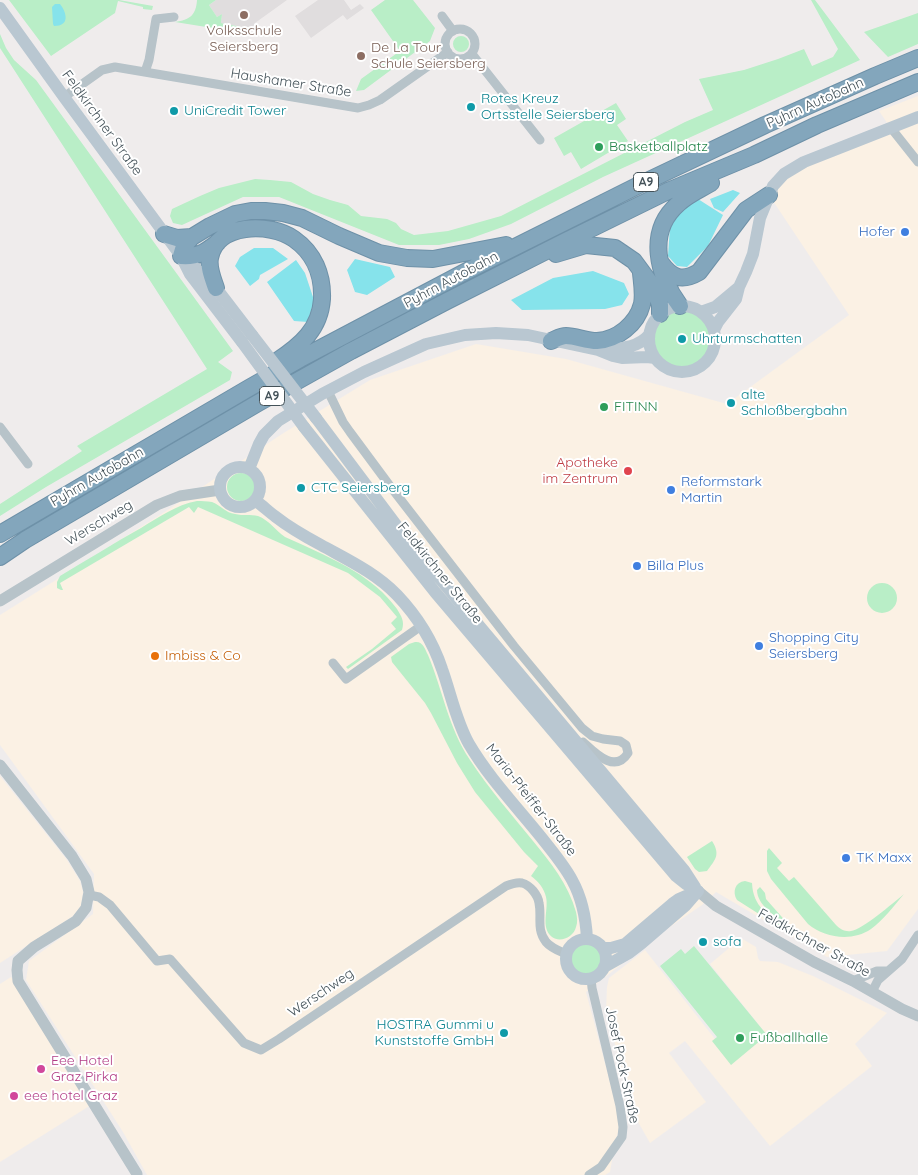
<!DOCTYPE html>
<html>
<head>
<meta charset="utf-8">
<style>
	body { margin:0 }
	canvas { display:block; background:#efecec }
</style>
</head>
<body>
<canvas width="918" height="1175"></canvas>
<script>
const ctx = document.querySelector('canvas').getContext('2d');
ctx.lineJoin = 'round';
function fill(path, color) { ctx.fillStyle = color; ctx.fill(path, 'evenodd'); }
function stroke(path, color, width, dash) { ctx.strokeStyle = color; ctx.lineWidth = width; ctx.lineCap = dash ? 'butt' : 'round'; ctx.setLineDash(dash || []); ctx.stroke(path); }
function label(font, color, halo, rows, align = 'center') {
  ctx.font = font + ' Quicksand,sans-serif'; ctx.lineWidth = 4; ctx.setLineDash([]); ctx.textBaseline = 'middle'; ctx.strokeStyle = halo; ctx.fillStyle = color; for (const [text, x, y, turn = 0] of rows) {
    ctx.save(); ctx.translate(x, y); ctx.rotate((+turn || 0) * Math.PI / 180); ctx.textAlign = isNaN(turn) ? turn : align; if (halo) ctx.strokeText(text, 0, 0); ctx.fillText(text, 0, 0); ctx.restore();
  }
}
const commercial = new Path2D(`
	M918,96V909L887,951L827,957L716,892L702,905L661,933L586,992L621,1123L615,1142L610,1172L605,1175H147L123,1132L26,980L29,961L93,914L94,874L0,745V615L160,515L282,434L370,380L476,344L566,359L727,404L849,315L769,195L778,180L890,127L879,111Z
	M0,776L67,860L80,881L83,892L81,906L73,916L0,963Z
	M741,938L756,947L758,958L760,961L778,962L813,976L887,1013L855,1044L872,1066L770,1146L685,1041L669,1053L706,1102L650,1143L633,1113L606,1010L607,987L609,978L645,950L715,1039L713,1041L767,1035L710,964Z
	M11,977L91,1105L0,1162V984Z`);
const education = new Path2D(`
	M216,0H287L255,23L253,29L221,23L222,14L217,17L209,5Z
	M318,0H344L351,10L360,4L364,8L347,20L343,15L311,38L295,16Z`);
const green = new Path2D(`
	M9,0H119L153,6L152,10L143,9V7L118,1L115,13L51,56Z
	M197,0H216L209,5L217,17L222,14L221,23L251,29L250,34L175,22C190,20 196,15 197,0Z
	M385,0H413L435,28L430,41L364,90L356,91L361,79L400,51L371,10Z
	M811,0H815L860,60L603,177L511,224L469,239L439,245H399L279,197H243L182,225L173,223L170,216L172,209L200,196L219,188L255,179L270,180L291,182L313,194L330,200L348,205L361,216L387,219L396,223L401,229L414,235L448,231L501,216L685,122L713,110L699,79L744,70L778,59L804,49L812,66L833,57L838,49Z
	M918,13V44L888,57L864,32Z
	M0,34L6,48L14,60L36,80L233,351L218,362L232,372L230,380L46,487L0,516V504L82,451L77,446L207,369L0,48Z
	M453 44a8 8 0 1 1 16 0a8 8 0 1 1-16 0Z
	M616,103L626,119L617,125L628,141L581,169L571,152L564,156L554,138Z
	M654 339a28 28 0 1 1 56 0a28 28 0 1 1-56 0Z
	M227 487a14 14 0 1 1 28 0a14 14 0 1 1-28 0Z
	M197,501C202,501 207,501 212,502C220,505 226,513 235,514C243,516 251,514 258,516C269,520 276,531 285,537C291,540 297,542 303,545C337,561 374,577 397,609C401,616 405,621 402,630L348,669L346,667L372,649L396,629L391,623L397,617L380,597L348,573L198,507L194,513L189,507L60,583L63,590H61L57,588V582L60,576C87,560 114,543 141,528C159,517 176,505 197,501Z
	M867 598a15 15 0 1 1 30 0a15 15 0 1 1-30 0Z
	M415,642C423,641 425,649 428,655C443,691 448,727 470,760C489,789 512,815 533,841C551,863 568,884 576,912C577,917 578,922 576,927C574,937 560,943 552,937C540,927 549,910 546,897C544,888 538,881 531,876L538,866L524,852L475,792L457,763L431,713L425,703L392,662L391,657L409,644Z
	M712,841C721,855 715,860 707,871L699,872L695,869L687,857Z
	M769,848L782,863L777,868L789,881L794,877L836,925C840,929 845,932 851,931C862,930 893,903 904,894C894,906 883,920 871,929C852,942 825,938 808,924L771,879L767,871V851Z
	M745,881L752,883C753,907 768,914 785,929L784,930L737,900C732,892 735,882 745,881Z
	M760,887L765,893L766,899L788,924L787,925C776,917 757,905 757,890Z
	M571 959a15 15 0 1 1 30 0a15 15 0 1 1-30 0Z
	M694,946L767,1035L731,1065L712,1041L717,1037L660,966L681,949L685,954Z`);
const water = new Path2D(`
	M55,4H60C67,13 70,26 54,26L53,24L52,7Z
	M733,190L740,193L723,212L714,208L710,199Z
	M698,199L723,215L708,246L687,267L677,266L668,256L670,227L677,214Z
	M254,248H273L288,259L260,275L259,279L250,286L235,266L240,257Z
	M355,259L390,267L395,277L367,295L355,292L347,270Z
	M296,260L305,273L314,300L308,322L294,321L267,282Z
	M593,271L624,283L629,294L622,305L605,309L522,310L511,300L553,278Z`);
const minor = new Path2D(`
	M442,16L453,31
	M445 44a15 15 0 1 1 30 0a15 15 0 1 1-30 0Z
	M472,54L540,140
	M145,72L149,60L156,19L174,17
	M64,97L102,70L115,67L358,108L369,105L380,100L448,52
	M891,128L918,162
	M328,391L343,422L350,432L390,486L514,646L582,728L592,736L603,739L620,741L626,745L628,753C615,774 595,753 583,742
	M0,427L28,464
	M333,663L346,679L421,626
	M89,895L99,897L110,905L157,961L170,959L244,1043L261,1050L279,1039L506,886C511,884 517,882 522,883C530,885 538,895 539,903C542,917 536,929 546,942C551,948 559,951 566,954
	M853,981L877,971H888
	M872,992L878,980L902,959L918,935
	M589,1175L601,1167L622,1137L623,1127L620,1106L592,988L591,978`);
const tertiary = new Path2D(`
	M0,601L157,505L180,496L220,490
	M0,765L72,856L86,879L89,892L86,908L76,921L34,947L18,961L17,970L18,981L137,1174
	M698,891L716,906L814,962L853,981L902,1009L918,1016`);
const secondary = new Path2D(`
	M0,8L64,97L181,256L190,274L242,342
	M189,262L216,288L252,335
	M649 339a33 33 0 1 1 66 0a33 33 0 1 1-66 0Z
	M701,312L715,307L739,287
	M714,330L718,322L736,299L739,287L746,272L753,254L760,218L773,186L784,174L804,162L918,117
	M601,350C618,348 637,349 649,335
	M316,418L409,542L684,870L695,887
	M304,427L435,592L676,876L686,884L698,891
	M220 487a20 20 0 1 1 40 0a20 20 0 1 1-40 0Z
	M249,469L259,444L264,435L278,421L322,394L364,372L426,344L465,335L496,333L528,335L598,350L613,356L622,358L647,357L655,358
	M256,501C263,506 269,512 276,517C290,528 306,537 321,545C348,560 376,573 397,595C417,616 433,642 442,669C451,694 456,721 469,744C489,778 517,807 541,837C552,851 564,865 572,880C582,898 586,919 587,939
	M566 959a20 20 0 1 1 40 0a20 20 0 1 1-40 0Z
	M603,948H611L625,944L632,938L672,904L679,899L695,892
	M604,967L629,953L642,943L685,906L698,891`);
const motorway = new Path2D(`
	M164,234L177,238L192,237
	M217,243C204,253 198,257 181,256L184,246L192,237L210,226L235,214L251,211H265L283,213L302,218L339,236L379,253L407,258L433,259L506,245
	M556,254L586,245L615,248L634,261L648,280L656,293L660,305V314
	M661,263C672,278 682,282 699,272L746,210L769,195
	M216,288C213,279 208,268 210,258C216,223 270,222 294,239C314,253 323,275 322,299C320,329 301,345 277,361
	M680,306C658,276 646,232 678,204C687,195 699,190 711,183
	M551,341C556,339 561,336 566,336C576,336 586,341 597,341C617,340 637,324 642,304C644,294 642,283 641,273
	M0,534L249,388L300,359L465,272L643,183L765,125L875,76L918,58
	M0,557L25,540L258,403L351,351L447,301L564,242L668,191L754,155L817,125L918,82`);
const secondaryBridge = new Path2D(`
	M252,335L316,418
	M242,342L304,427`);
const markers = [
	[244,15,5,"#8d6e63"],
	[361,56,5,"#8d6e63"],
	[471,107,5,"#0f9aa8"],
	[174,111,5,"#0f9aa8"],
	[599,147,5,"#2e9e5b"],
	[905,232,5,"#3f7fe0"],
	[682,339,5,"#0f9aa8"],
	[731,403,5,"#0f9aa8"],
	[604,407,5,"#2e9e5b"],
	[628,471,5,"#e0444e"],
	[301,488,5,"#0f9aa8"],
	[671,490,5,"#3f7fe0"],
	[637,566,5,"#3f7fe0"],
	[759,646,5,"#3f7fe0"],
	[155,656,5,"#e8710a"],
	[846,858,5,"#3f7fe0"],
	[703,942,5,"#0f9aa8"],
	[504,1033,5,"#0f9aa8"],
	[740,1038,5,"#2e9e5b"],
	[41,1069,5,"#d1479c"],
	[14,1096,5,"#d1479c"]
];
const shields = [
	[646,182,25],
	[272,396,25]
];
const shieldNames = [
	["A9",646,182],
	["A9",272,396]
];
const educationNames = [
	["Volksschule",244,31],
	["Seiersberg",244,47],
	["De La Tour",371,48,"left"],
	["Schule Seiersberg",371,64,"left"]
];
const streetNames = [
	["Haushamer Straße",291,83,9],
	["Pyhrn Autobahn",815,103,-24],
	["Feldkirchner Straße",102,123,54],
	["Pyhrn Autobahn",451,280,-28],
	["Pyhrn Autobahn",97,477,-30],
	["Werschweg",99,523,-31],
	["Feldkirchner Straße",440,573,51],
	["Maria-Pfeiffer-Straße",531,800,52],
	["Feldkirchner Straße",814,943,29],
	["Werschweg",321,993,-34],
	["Josef Pock-Straße",622,1065,78]
];
const cultureNames = [
	["Rotes Kreuz",481,99],
	["Ortsstelle Seiersberg",481,115],
	["UniCredit Tower",184,111],
	["Uhrturmschatten",692,339],
	["alte",741,395],
	["Schloßbergbahn",741,411],
	["CTC Seiersberg",311,488],
	["sofa",713,942],
	["HOSTRA Gummi u",494,1025,"right"],
	["Kunststoffe GmbH",494,1041,"right"]
];
const leisureNames = [
	["Basketballplatz",609,147],
	["FITINN",614,407],
	["Fußballhalle",750,1038]
];
const shopNames = [
	["Hofer",895,232,"right"],
	["Reformstark",681,482],
	["Martin",681,498],
	["Billa Plus",647,566],
	["Shopping City",769,638],
	["Seiersberg",769,654],
	["TK Maxx",856,858]
];
const healthNames = [
	["Apotheke",618,463],
	["im Zentrum",618,479]
];
const foodNames = [
	["Imbiss & Co",165,656]
];
const hotelNames = [
	["Eee Hotel",51,1061],
	["Graz Pirka",51,1077],
	["eee hotel Graz",24,1096]
];
fill(commercial, '#fbf1e4');
fill(education, '#e0ddde');
fill(green, '#b9eec7');
fill(water, '#86e3eb');
stroke(motorway, '#6e91a8', 18);
stroke(minor, '#b7c3c9', 9);
stroke(tertiary, '#b7c3c9', 11);
stroke(secondary, '#b9c7d1', 12);
stroke(motorway, '#83a6bc', 16);
stroke(secondaryBridge, '#b9c7d1', 12);
for (const [x, y, r, color] of markers) { const dot = new Path2D(); dot.arc(x, y, r, 0, 2 * Math.PI); ctx.fillStyle = color; ctx.fill(dot); stroke(dot, '#fff', 2); }
for (const [x, y, w] of shields) { const box = new Path2D(); box.roundRect(x - w / 2, y - 9.5, w, 19, 4); ctx.fillStyle = '#fff'; ctx.fill(box); stroke(box, '#445259', 1); }
label('bold 12px', '#445259', null, shieldNames);
label('14px', '#785e54', '#fff', educationNames);
label('14px', '#445259', '#fff', streetNames);
label('14px', '#0d838f', '#fff', cultureNames, 'left');
label('14px', '#27864d', '#fff', leisureNames, 'left');
label('14px', '#366cbe', '#fff', shopNames, 'left');
label('14px', '#be3a42', '#fff', healthNames, 'right');
label('14px', '#c56008', '#fff', foodNames, 'left');
label('14px', '#b23c85', '#fff', hotelNames, 'left');
</script>
</body>
</html>
